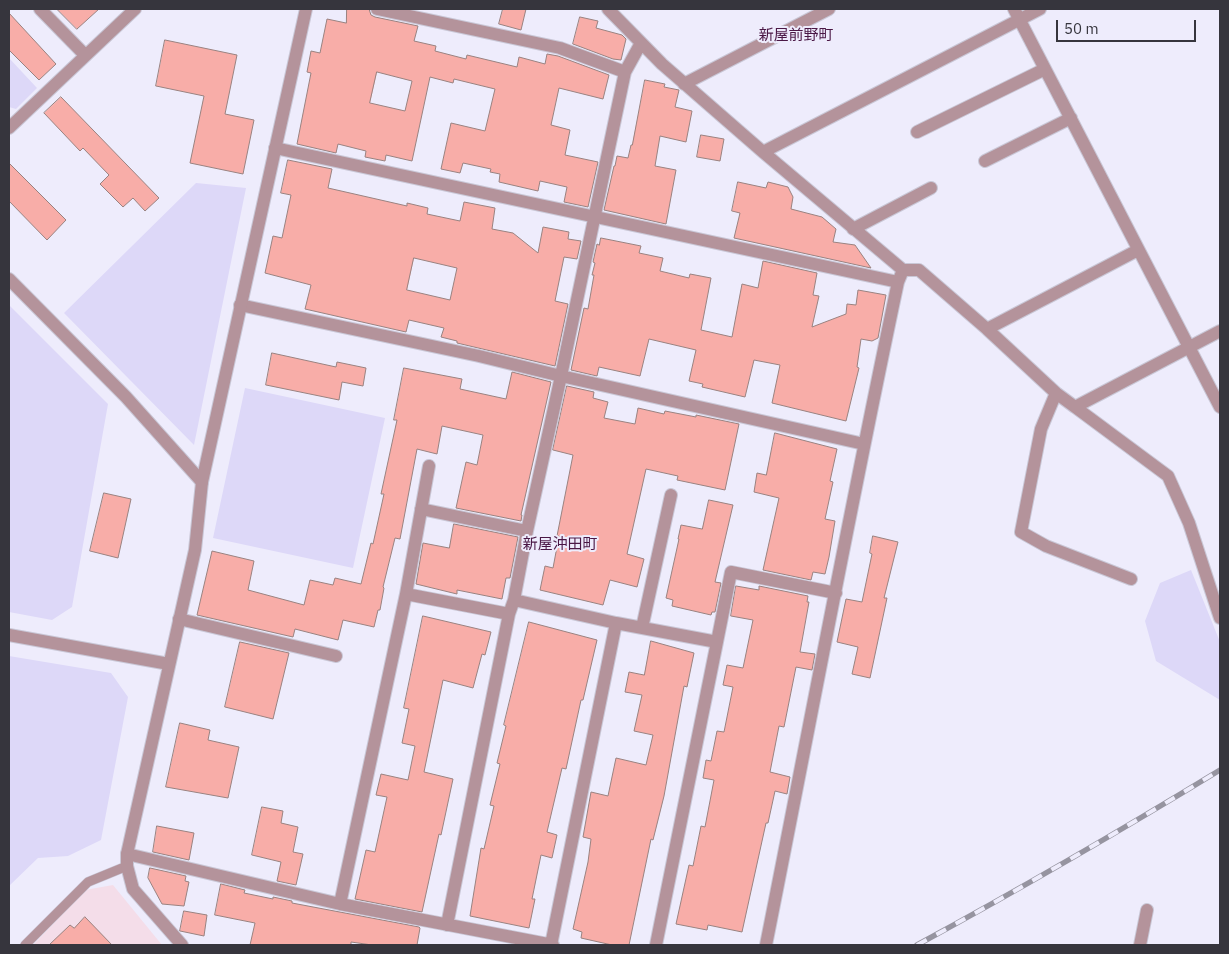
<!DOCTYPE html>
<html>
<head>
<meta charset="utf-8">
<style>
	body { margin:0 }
	#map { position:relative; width:1229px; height:954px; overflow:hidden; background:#eeecfc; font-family:"IBM Plex Sans",sans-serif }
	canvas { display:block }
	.frame { position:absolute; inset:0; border:10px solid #36353d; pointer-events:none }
	.scale { position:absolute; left:1056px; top:20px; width:140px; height:22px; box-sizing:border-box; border:2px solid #36353d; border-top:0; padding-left:6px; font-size:15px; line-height:18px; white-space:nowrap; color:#36353d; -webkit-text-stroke:4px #eeecfc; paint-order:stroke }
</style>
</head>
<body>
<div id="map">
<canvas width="1229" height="954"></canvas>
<div class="frame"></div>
<div class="scale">50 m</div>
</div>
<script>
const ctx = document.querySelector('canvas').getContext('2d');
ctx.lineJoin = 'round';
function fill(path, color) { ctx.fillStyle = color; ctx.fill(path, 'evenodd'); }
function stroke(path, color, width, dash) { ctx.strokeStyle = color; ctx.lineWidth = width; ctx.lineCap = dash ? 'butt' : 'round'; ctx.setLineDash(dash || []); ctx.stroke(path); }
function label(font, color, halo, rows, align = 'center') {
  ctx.font = font + ' "IBM Plex Sans","Noto Sans JP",sans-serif'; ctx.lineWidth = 4; ctx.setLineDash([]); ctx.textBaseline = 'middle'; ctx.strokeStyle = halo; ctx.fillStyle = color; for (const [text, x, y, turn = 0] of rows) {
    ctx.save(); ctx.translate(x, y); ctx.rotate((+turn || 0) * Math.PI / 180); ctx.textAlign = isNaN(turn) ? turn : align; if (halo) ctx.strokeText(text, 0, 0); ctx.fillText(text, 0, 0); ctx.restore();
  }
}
const industrial = new Path2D(`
	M113,885L162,945H33L85,890Z`);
const green = new Path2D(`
	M9,58L37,88L16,109L9,107Z
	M196,183L246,188L194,445L64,313Z
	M9,305L108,404L72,607L52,620L9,612Z
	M245,388L385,418L353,568L213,538Z
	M1191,570L1220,642V700L1156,661L1145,621L1160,583Z
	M9,656L111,673L128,697L101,840L68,856L38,858L9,886Z`);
const building = new Path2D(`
	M57,9H99L77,29Z
	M347,9H369L371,15L375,17L418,26L414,41L436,46L435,51L466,59L467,55L517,67L519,57L545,64L547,54L558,56L609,75L603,99L559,88L551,125L570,130L565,155L598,162L588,207L564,202L567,187L540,181L538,191L499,182L500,174L490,172L491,169L463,163L460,173L441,169L451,123L485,131L495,89L454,79L453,83L430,77L412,161L386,155L385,161L365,157L366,151L338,144L336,153L297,144L311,73L307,72L311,51L320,53L327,19L346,23ZM377,72L412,81L405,111L370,103Z
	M503,9H526L521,30L499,24Z
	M9,13L56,64L39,80L9,50Z
	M580,17L598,21L596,28L622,35L626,39L621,60L613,59L573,44Z
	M165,40L237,55L225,114L254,120L243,174L190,163L204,96L156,86Z
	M645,80L665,84L664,87L679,90L675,107L692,111L686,142L660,136L655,166L676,170L666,224L604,210L614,166H615L617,156L628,158L631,145H632Z
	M61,97L159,198L145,211L133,198L123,207L100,184L109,175L83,148L80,151L44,113Z
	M701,135L724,139L720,161L697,157Z
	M288,160L332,169L328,188L407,206V203L428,208L427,214L460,221L464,202L495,208L492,229L513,233L538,253L543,227L569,232L568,239L581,241L577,259L564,257L555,301L568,304L555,366L457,343V341L441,337L444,328L409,320L406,332L305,309L311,285L265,273L273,236L282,238L291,195L281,193ZM414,258L457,268L450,300L407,290Z
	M9,163L66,220L47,240L9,201Z
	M738,182L766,188L768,182L788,187L793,197L791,209L822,217L836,229L833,242L855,245L871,268L734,238L740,213L732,211Z
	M601,238L641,246L639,253L663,258L660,271L689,278L690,274L711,278L701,330L732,337L742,284L758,288L763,261L817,273L813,295L819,296L812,327L846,314L847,304L856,305L858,290L886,295L878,338L872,341L861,339L857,367L859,368L846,421L772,403L780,365L754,360L745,397L702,387L703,384L689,381L696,350L649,339L640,376L599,367L597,376L571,370L584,308L588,309L594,275H592L595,263L593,262L597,244L599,245Z
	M272,353L336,367L337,362L366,368L363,386L342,382L339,400L266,385Z
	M404,368L462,379L460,389L506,399L512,372L551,382L521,515H522L521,521L456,508L466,462L477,465L483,435L442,426L437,454L417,449L400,539L395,538L383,587L384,588L380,610H378L374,627L343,620L338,640L295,629L293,637L197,615L212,551L254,561L248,590L304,605L310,580L333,585L335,578L361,584L371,543L373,544L384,494H381L397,420H394Z
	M567,386L594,392L593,398L608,402L604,418L635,424L638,408L664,414L665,411L696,417V415L739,424L725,490L677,480L678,476L646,469L627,554L644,559L637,587L610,580L603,605L540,590L545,566L553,568L559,536H557L573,455L553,450Z
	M775,433L837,449L830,481L833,482L825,519L835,521L829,557L825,574L813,572L811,580L763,570L779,498L754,492L757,473L766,475Z
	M104,493L131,499L118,558L90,551Z
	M709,500L733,505L715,582L721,583L715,612H712L711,615L672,606L673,600L666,598L679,539H678L681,525L702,529Z
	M454,524L518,537L510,578H506L502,599L457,590V594L416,584L423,543L449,548Z
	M873,536L898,542L884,598H887L870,678L852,674L858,647L837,642L846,599L862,602L872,554L870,553Z
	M736,586L759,590V586L808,596L807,602H809L800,652L815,654L812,670L796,667L784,727L779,726L770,772L790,777L787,794L775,791L768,823H766L742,932L708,925L707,930L676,924L689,865L693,866L701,826L705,827L714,780L703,778L706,760L711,761L717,731L724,732L733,687L723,685L727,665L743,668L753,620L731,616Z
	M423,616L491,632L485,655L482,654L473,688L443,680L424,772L453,779L441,835L439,834L422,912L355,899L366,850L375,852L387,797L376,795L381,774L408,780L415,746L402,743L409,709L404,708Z
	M529,622L597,640L583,700H581L566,769L562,768L547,832L557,835L552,858L541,855L532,899H535L529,928L470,916L481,848L484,849L494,806L490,805L500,764L497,763L506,726L504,725Z
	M651,641L694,653L687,687L684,686L664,796L653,840L651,839L629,945H612L581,938L582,932L573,929L588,862L591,839L583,837L591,792L608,796L616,758L646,765L653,735L634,731L642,695L625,692L629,672L644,675Z
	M240,642L289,653L273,719L225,707Z
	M180,723L210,730L208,740L239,747L228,798L166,787Z
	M262,807L283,811L281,823L298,827L293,852L303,854L296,885L277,881L281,862L252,855Z
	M157,826L194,833L189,860L153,852Z
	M150,868L186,876L185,881L189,882L184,906L162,904L148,878Z
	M221,884L245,890L244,893L273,899V897L292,901V903L419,927L420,928L417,945H372L351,942V945H250L255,923L215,915Z
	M184,911L207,915L204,936L180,931Z
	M85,917L112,945H49L70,925L74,928Z`);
const service = new Path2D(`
	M25,945L88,882L127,866`);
const minor = new Path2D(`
	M40,9L85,55
	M377,9L560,48L625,72L641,43
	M608,9L662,64L763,152L903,270H919L987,329L1056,393L1075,407L1220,331
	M1014,9L1220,407
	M684,84L829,9
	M9,128L135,9
	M917,132L1045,69
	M275,148L898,282
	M763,152L1040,9
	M985,161L1071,118
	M853,229L931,188
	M9,279L126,397L202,482
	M240,305L479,356L561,376L864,444
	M987,329L1138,250
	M1056,393L1041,429L1021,532L1046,546L1131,579
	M1075,407L1168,476L1189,523L1220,618
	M421,509L527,531
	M406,594L429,466
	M514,600L616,623L717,642L656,945
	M179,619L336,656
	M642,628L671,495
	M717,642L731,572L836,593
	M127,854L340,904L553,945
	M340,904L406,594L509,614
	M447,925L509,614L514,600L527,531L561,376L625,72
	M551,945L616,623
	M766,945C810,724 851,503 898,282L903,270
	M1140,945L1147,910`);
const tertiary = new Path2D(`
	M9,635L169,664
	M182,945L133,889L127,866V854L195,550L202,482L306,9`);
const rail = new Path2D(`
	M917,945C1020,889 1120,831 1220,770`);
const quarterNames = [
	["新屋前野町",796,36],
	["新屋沖田町",560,545]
];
fill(industrial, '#f4dde9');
fill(green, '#ddd8f8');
fill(building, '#f8ada8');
stroke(building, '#998280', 1);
stroke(service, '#c9c7d6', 10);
stroke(minor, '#c9c7d6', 14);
stroke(tertiary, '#c9c7d6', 14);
stroke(service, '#b4939b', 9);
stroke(minor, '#b4939b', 12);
stroke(tertiary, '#b4939b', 12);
stroke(rail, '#9694a0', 5.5);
stroke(rail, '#eeecfc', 4, [11]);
label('15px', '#4a1745', '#eeecfc', quarterNames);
</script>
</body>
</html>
